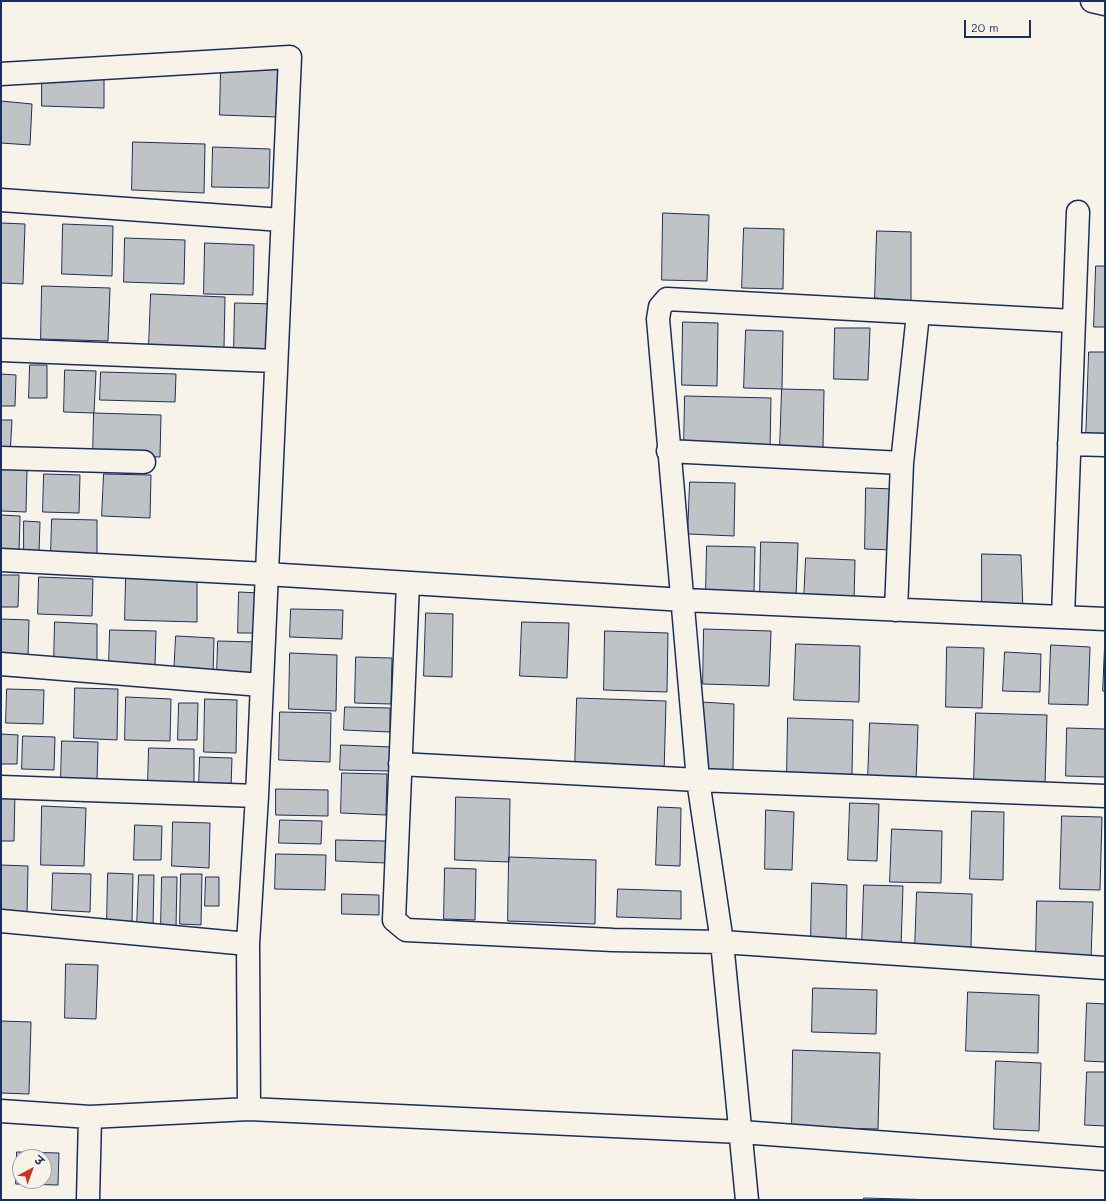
<!DOCTYPE html>
<html>
<head>
<meta charset="utf-8">
<style>
	body { margin:0 }
	#map { position:relative; width:1106px; height:1201px; overflow:hidden; background:#f7f3e8; font-family:Mali,"Playpen Sans Deva",sans-serif }
	canvas { display:block }
	.frame { position:absolute; inset:0; border:2px solid #1b2f5e; pointer-events:none }
	.north { position:absolute; left:12px; top:1149px; width:40px; height:40px; box-sizing:border-box; background:#f7f3e8; border:1px solid #9fa5b1; border-radius:50%; rotate:41deg; font-size:11px; font-weight:700; line-height:16px; text-align:center; color:#1b2f5e }
	.north::after { content:''; display:block; margin:auto; width:14px; height:18px; background:#c8321e; clip-path:polygon(50% 0,100% 100%,50% 72%,0 100%) }
	.scale { position:absolute; left:964px; top:20px; width:67px; height:18px; box-sizing:border-box; border:2px solid #1b2f5e; border-top:0; padding-left:5px; font-size:12px; line-height:14px; white-space:nowrap; color:#1b2f5e; -webkit-text-stroke:3px #f7f3e8; paint-order:stroke }
</style>
</head>
<body>
<div id="map">
<canvas width="1106" height="1201"></canvas>
<div class="frame"></div>
<div class="north">उ</div>
<div class="scale">20 m</div>
</div>
<script>
const ctx = document.querySelector('canvas').getContext('2d');
ctx.lineJoin = 'round';
function fill(path, color) { ctx.fillStyle = color; ctx.fill(path, 'evenodd'); }
function stroke(path, color, width, dash) { ctx.strokeStyle = color; ctx.lineWidth = width; ctx.lineCap = dash ? 'butt' : 'round'; ctx.setLineDash(dash || []); ctx.stroke(path); }
const building = new Path2D(`
	M221,67L278,69L277,117L220,115Z
	M42,76L104,78V108L42,106Z
	M1,101L32,104L30,145L1,143Z
	M133,142L205,144L204,193L132,190Z
	M213,147L270,149L269,188L212,187Z
	M663,213L709,215L707,281L662,280Z
	M1,223L25,224L23,284L1,283Z
	M63,224L113,226L112,276L62,274Z
	M744,228L784,229L783,289L742,288Z
	M877,231L911,232V301L875,298Z
	M125,238L185,240L184,284L124,282Z
	M205,243L254,245L253,295L204,294Z
	M1096,266H1105V327H1094Z
	M42,286L110,288L108,341L41,339Z
	M151,294L225,297L224,348L149,345Z
	M235,303L276,304L275,353L234,351Z
	M683,322L718,323L717,386L682,385Z
	M835,328H870L868,380L834,379Z
	M746,330L783,331L782,389L744,388Z
	M1089,352H1105V441H1086Z
	M30,365H47V398H29Z
	M65,370L96,371L94,413L64,412Z
	M101,372L176,374L175,402L100,400Z
	M1,374L16,375L15,406H1Z
	M782,389L824,390L823,449L780,448Z
	M685,396L771,398L770,449L684,447Z
	M94,413L161,415L160,457L93,455Z
	M1,420H12L10,456L1,455Z
	M1,469L27,470L26,512L1,511Z
	M44,474L80,475L79,513L43,512Z
	M104,474L151,475L150,518L102,516Z
	M690,482L735,483L734,536L688,534Z
	M866,488L894,489L892,550L865,549Z
	M1,515L20,516L19,554H1Z
	M52,519L97,520V555L51,554Z
	M24,521L40,522L39,552H24Z
	M761,542L798,543L796,598L760,597Z
	M707,546L755,547L754,592L706,591Z
	M982,554L1021,555L1023,611L982,608Z
	M806,558L855,560L854,602L804,601Z
	M1,575H19L18,607H1Z
	M39,577L93,579L92,616L38,614Z
	M126,577L197,579V622L125,620Z
	M239,592L259,593L258,633H238Z
	M291,609L343,610L342,639L290,637Z
	M426,613L453,614L452,677L424,676Z
	M1,619L29,620L28,657L1,656Z
	M55,622L97,624V663L54,662Z
	M522,622L569,623L567,678L520,676Z
	M704,629L771,631L769,686L703,684Z
	M110,630L156,631L155,666L109,665Z
	M605,631L668,633L667,692L604,690Z
	M176,636L214,638L213,676L174,675Z
	M1105,638V692L1103,691Z
	M218,641L257,642V677L217,675Z
	M796,644L860,646L859,702L794,700Z
	M1051,645L1090,647L1088,705L1049,704Z
	M947,647L984,648L982,708L946,707Z
	M1005,652L1041,654L1040,692L1003,691Z
	M290,653L337,655L336,711L289,709Z
	M356,657L392,658L391,704L355,703Z
	M75,688L118,689L117,740L74,738Z
	M7,689L44,690L43,724L6,723Z
	M126,697L171,699L170,741L125,740Z
	M577,698L666,701L664,774L575,771Z
	M205,699L237,700L236,753L204,752Z
	M701,702L734,704L733,770H699Z
	M179,703H198L197,740H178Z
	M345,707L390,708V732L344,730Z
	M280,712L331,713L330,762L279,760Z
	M976,713L1047,715L1045,784L974,782Z
	M788,718L853,720L852,775L787,773Z
	M870,723L918,725L916,782L868,780Z
	M1067,728L1105,729V777L1066,776Z
	M1,734L18,735L17,764H1Z
	M23,736L55,737L54,770L22,769Z
	M62,741L98,742L97,780L61,778Z
	M341,745L392,747L391,771L340,770Z
	M149,748L194,749V785L148,784Z
	M200,757L232,758L231,787L199,786Z
	M342,773L387,774L386,815L341,813Z
	M276,789L328,790V816L276,815Z
	M1,791L15,792L14,841H1Z
	M456,797L510,799L509,862L455,860Z
	M850,803L879,804L877,861L848,860Z
	M42,806L86,808L84,866L41,865Z
	M658,807L681,808L680,866L656,865Z
	M766,810L794,812L792,870L765,869Z
	M972,811L1004,812L1003,880L970,879Z
	M1062,816L1102,817L1100,890L1060,889Z
	M280,820L322,821L321,844L279,843Z
	M173,822L210,823L209,868L172,866Z
	M135,825L162,826L161,860H134Z
	M892,829L942,831L941,883L890,882Z
	M336,840L386,841V863L336,861Z
	M276,854L326,855L325,890L275,889Z
	M509,857L596,860L595,924L508,921Z
	M1,865L28,866L27,914L1,913Z
	M445,868L476,869L475,920L444,919Z
	M53,873L91,874L90,912L52,910Z
	M108,873L133,874L132,923L107,922Z
	M181,874H202L201,925L180,924Z
	M139,875H154L153,928L137,927Z
	M162,877H177L176,928L161,927Z
	M206,877H219V906H205Z
	M812,883L847,885L846,942L811,941Z
	M864,885L903,886L901,947L862,946Z
	M618,889L681,891V919L617,917Z
	M917,892L972,894L971,950L915,949Z
	M342,894L379,895V915L342,914Z
	M1037,901L1093,902L1091,958L1036,956Z
	M66,964L98,965L96,1019L65,1018Z
	M813,988L877,990L876,1034L812,1032Z
	M968,992L1039,995L1038,1053L966,1051Z
	M1087,1003L1105,1004V1062L1085,1061Z
	M1,1021L31,1022L29,1094L1,1093Z
	M793,1050L880,1053L878,1129L792,1127Z
	M996,1061L1041,1063L1039,1131L994,1129Z
	M1087,1072H1105V1126L1085,1125Z
	M17,1152L59,1153L58,1185L16,1184ZM20,1157H44V1181H20Z
	M864,1198L939,1200H864Z`);
const minor = new Path2D(`
	M1,74L290,57L257,796L248,944L249,1109
	M1,200L282,220
	M1,350L276,361
	M1069,444L1105,445
	M668,451L902,463
	M1,458L144,462
	M1,560L266,574L684,600L1105,619
	M408,583L394,920L406,930L613,940L722,942L1105,968
	M896,610L902,463L918,314
	M1063,617L1078,212
	M1,664L261,685
	M400,764L698,780L1105,796
	M1,787L257,796
	M1,921L248,944
	M1,1111L90,1117L249,1109L741,1132L1105,1159
	M88,1200L90,1117
	M747,1200L722,942L698,780L658,319L660,307L667,299L1074,321`);
const tertiary = new Path2D(`
	M1092,1L1105,4`);
fill(building, '#c0c3c5');
stroke(building, '#1b2f5e', 1);
stroke(minor, '#1b2f5e', 25);
stroke(tertiary, '#1b2f5e', 25);
stroke(minor, '#f7f3e8', 22);
stroke(tertiary, '#f7f3e8', 22);
</script>
</body>
</html>
